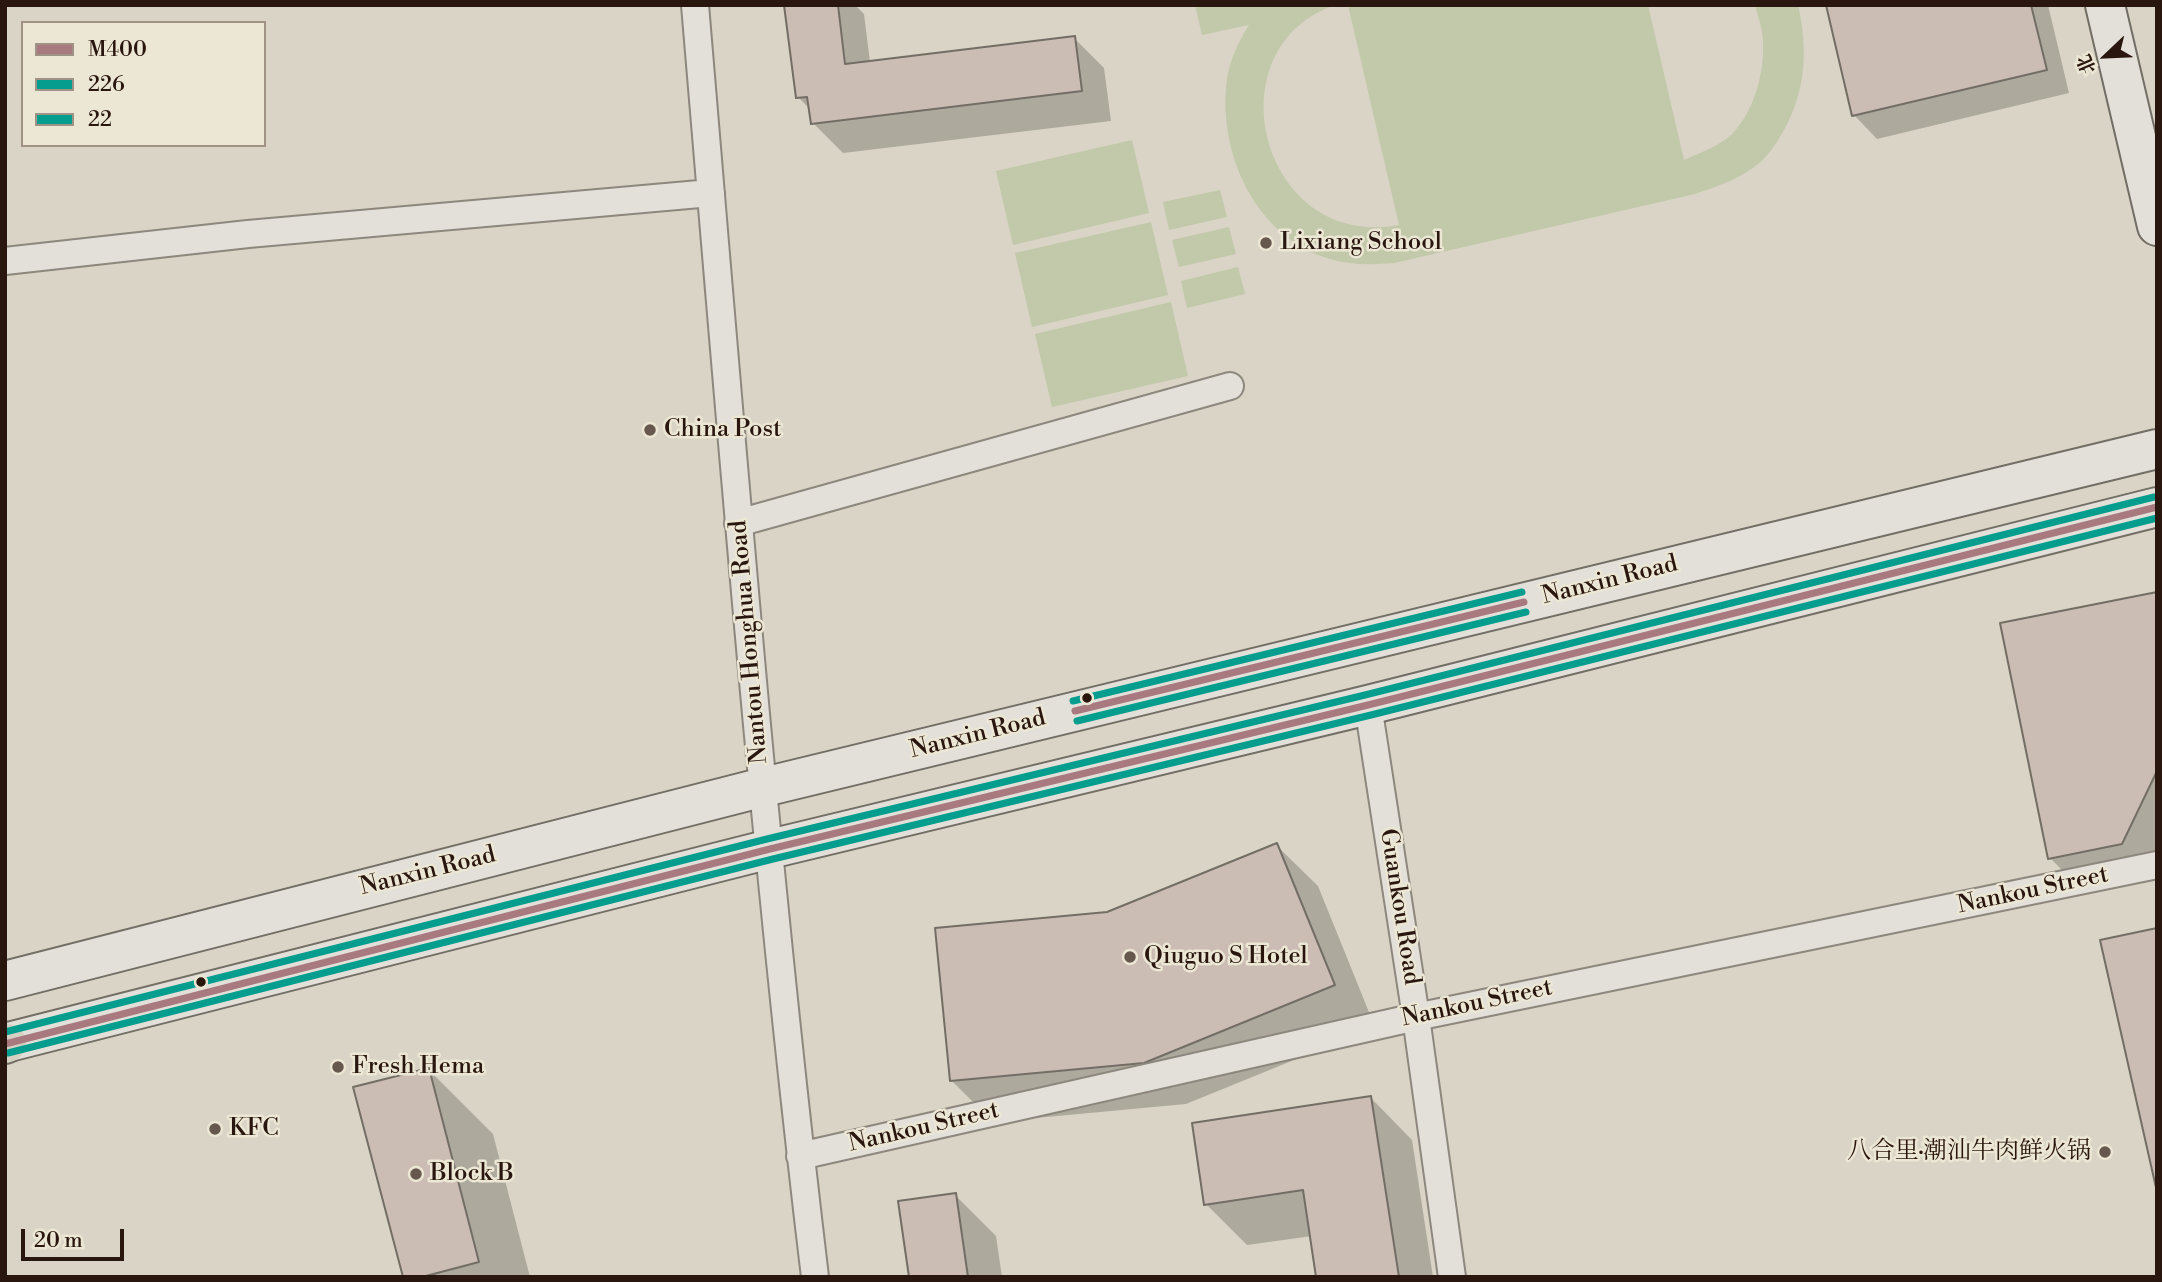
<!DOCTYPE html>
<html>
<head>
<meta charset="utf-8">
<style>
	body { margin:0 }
	#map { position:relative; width:2162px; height:1282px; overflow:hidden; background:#d9d4c5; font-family:"Libre Bodoni","Noto Serif SC",serif }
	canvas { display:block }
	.frame { position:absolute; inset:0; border:7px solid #29160e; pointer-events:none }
	.legend { position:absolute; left:21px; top:21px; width:245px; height:126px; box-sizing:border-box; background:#ece6d4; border:2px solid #9e9385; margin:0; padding:9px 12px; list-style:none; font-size:21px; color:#29160e }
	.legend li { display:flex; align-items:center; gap:14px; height:35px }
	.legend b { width:35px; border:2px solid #9e9385 }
	.north { position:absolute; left:2071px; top:21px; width:70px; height:70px; -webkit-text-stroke:5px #ece6d4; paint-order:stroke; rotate:247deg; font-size:19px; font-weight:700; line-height:28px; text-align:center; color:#29160e }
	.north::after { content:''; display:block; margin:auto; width:24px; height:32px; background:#29160e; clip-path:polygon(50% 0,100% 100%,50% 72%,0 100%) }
	.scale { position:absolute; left:21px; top:1229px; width:103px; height:32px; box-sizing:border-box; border:4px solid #29160e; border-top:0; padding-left:9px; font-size:21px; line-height:24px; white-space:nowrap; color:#29160e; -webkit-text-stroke:5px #ece6d4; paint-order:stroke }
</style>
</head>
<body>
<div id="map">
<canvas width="2162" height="1282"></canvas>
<div class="frame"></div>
<ul class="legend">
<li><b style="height:9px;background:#a97980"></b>M400</li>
<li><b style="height:9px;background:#059e8e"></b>226</li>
<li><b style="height:9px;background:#059e8e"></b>22</li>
</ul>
<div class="north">北</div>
<div class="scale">20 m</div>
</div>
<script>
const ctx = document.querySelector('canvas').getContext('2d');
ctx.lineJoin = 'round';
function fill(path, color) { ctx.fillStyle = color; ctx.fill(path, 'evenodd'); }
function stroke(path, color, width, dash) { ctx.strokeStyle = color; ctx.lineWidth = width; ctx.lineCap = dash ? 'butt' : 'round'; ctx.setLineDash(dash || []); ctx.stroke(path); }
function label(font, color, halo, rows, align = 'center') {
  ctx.font = font + ' "Libre Bodoni","Noto Serif SC",serif'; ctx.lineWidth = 5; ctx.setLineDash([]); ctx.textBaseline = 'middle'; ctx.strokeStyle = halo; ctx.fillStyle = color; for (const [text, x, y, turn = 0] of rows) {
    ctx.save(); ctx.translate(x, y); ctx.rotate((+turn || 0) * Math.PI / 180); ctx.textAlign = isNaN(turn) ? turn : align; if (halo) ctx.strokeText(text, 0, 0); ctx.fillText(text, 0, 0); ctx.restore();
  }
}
const green = new Path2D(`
	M1195,5H1335C1210,48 1261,251 1399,225L1348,5H1648L1684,160C1700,153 1719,146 1732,134C1756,110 1767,64 1762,32C1761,23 1757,14 1755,5H1798C1808,49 1806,90 1784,130C1776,144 1767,158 1754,167C1737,180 1715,187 1695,194L1394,263C1372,265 1351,265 1330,259C1255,237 1217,152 1227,79C1230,59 1239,41 1249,25L1202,35Z
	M1132,140L1149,213L1013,245L996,171Z
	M1220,190L1227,217L1169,230L1163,202Z
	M1151,222L1168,295L1032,327L1015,253Z
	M1229,227L1236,254L1179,267L1172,240Z
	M1238,267L1245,294L1187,308L1181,281Z
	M1171,302L1188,376L1052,407L1035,334Z`);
const shadow = new Path2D(`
	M786,5H855L864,14L870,62L1074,38L1104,68L1111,121L843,153L813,123L811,110L798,97Z
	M1827,5H2048L2069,93L1877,139L1854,115Z
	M2157,593V864L2080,888L2050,858Z
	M1276,845L1318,886L1375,1027L1186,1104L993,1122L951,1080L1107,914Z
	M429,1070L493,1134L530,1277H404Z
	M1371,1098L1412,1140L1433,1277H1318L1312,1236L1247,1245L1206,1204Z
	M955,1195L996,1236L1002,1277H911Z`);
const building = new Path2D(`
	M784,5H838L845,64L1075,36L1082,91L811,124L807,97L796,98Z
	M1826,5H2031L2047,70L1852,116Z
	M2157,592V771L2122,844L2048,859L2000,623Z
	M1277,843L1335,985L1144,1063L950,1081L935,928L1107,912Z
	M2157,928V1192L2100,940Z
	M429,1068L479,1262L422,1277H403L353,1087Z
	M1371,1096L1399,1277H1316L1303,1190L1204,1205L1192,1123Z
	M956,1193L968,1277H909L898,1201Z`);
const street = new Path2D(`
	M695,5C731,429 764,854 815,1277
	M5,261L248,234L711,193
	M738,523L1230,386
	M1368,705L1416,1017L1452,1277
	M800,1156L1416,1017L2157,865`);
const secondary = new Path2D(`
	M2105,5L2157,226
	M5,981L764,787L2157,449
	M5,1043L770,849L1368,705L2157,507`);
const primary = new Path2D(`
	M5,1044L7,1043`);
const bus1 = new Path2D(`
	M1075,711L1524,602
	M5,1044L770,849L1368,705L2157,507`);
const bus2 = new Path2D(`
	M1077,721L1526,612
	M8,1053L773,859L1371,715L2157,518`);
const bus3 = new Path2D(`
	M1073,701L1522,592
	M5,1032L767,839L1365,695L2154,497`);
const markers = [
	[1266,243,7,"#67584e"],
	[650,430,7,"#67584e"],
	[1087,698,6,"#29160e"],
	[1130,957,7,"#67584e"],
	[201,982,6,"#29160e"],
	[338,1067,7,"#67584e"],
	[215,1129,7,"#67584e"],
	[2105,1152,7,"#67584e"],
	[416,1174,7,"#67584e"]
];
const poiNames = [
	["Lixiang School",1280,243],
	["China Post",664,430],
	["Qiuguo S Hotel",1144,957],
	["Fresh Hema",352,1067],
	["KFC",229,1129],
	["八合里·潮汕牛肉鲜火锅",2091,1152,"right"],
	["Block B",430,1174]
];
const streetNames = [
	["Nanxin Road",1610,581,-14],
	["Nantou Honghua Road",750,642,-95],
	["Nanxin Road",978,735,-14],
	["Nanxin Road",428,872,-14],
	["Nankou Street",2033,891,-12],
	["Guankou Road",1399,907,81],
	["Nankou Street",1477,1004,-12],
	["Nankou Street",924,1128,-13]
];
fill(green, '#c1c9aa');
fill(shadow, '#0003');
fill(building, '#ccbdb4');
stroke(building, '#736e65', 2);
stroke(street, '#8d877e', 30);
stroke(secondary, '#736e65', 42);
stroke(primary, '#736e65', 42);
stroke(street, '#e2e0d9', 26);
stroke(secondary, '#e2e0d9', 38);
stroke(primary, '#d6d0c3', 38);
stroke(bus1, '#a97980', 7);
stroke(bus2, '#059e8e', 7);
stroke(bus3, '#059e8e', 7);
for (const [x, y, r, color] of markers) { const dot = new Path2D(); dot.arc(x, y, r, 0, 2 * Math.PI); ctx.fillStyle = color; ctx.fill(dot); stroke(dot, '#ece6d4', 2.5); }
label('24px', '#29160e', '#ece6d4', poiNames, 'left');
label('24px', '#29160e', '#ece6d4', streetNames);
</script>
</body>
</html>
